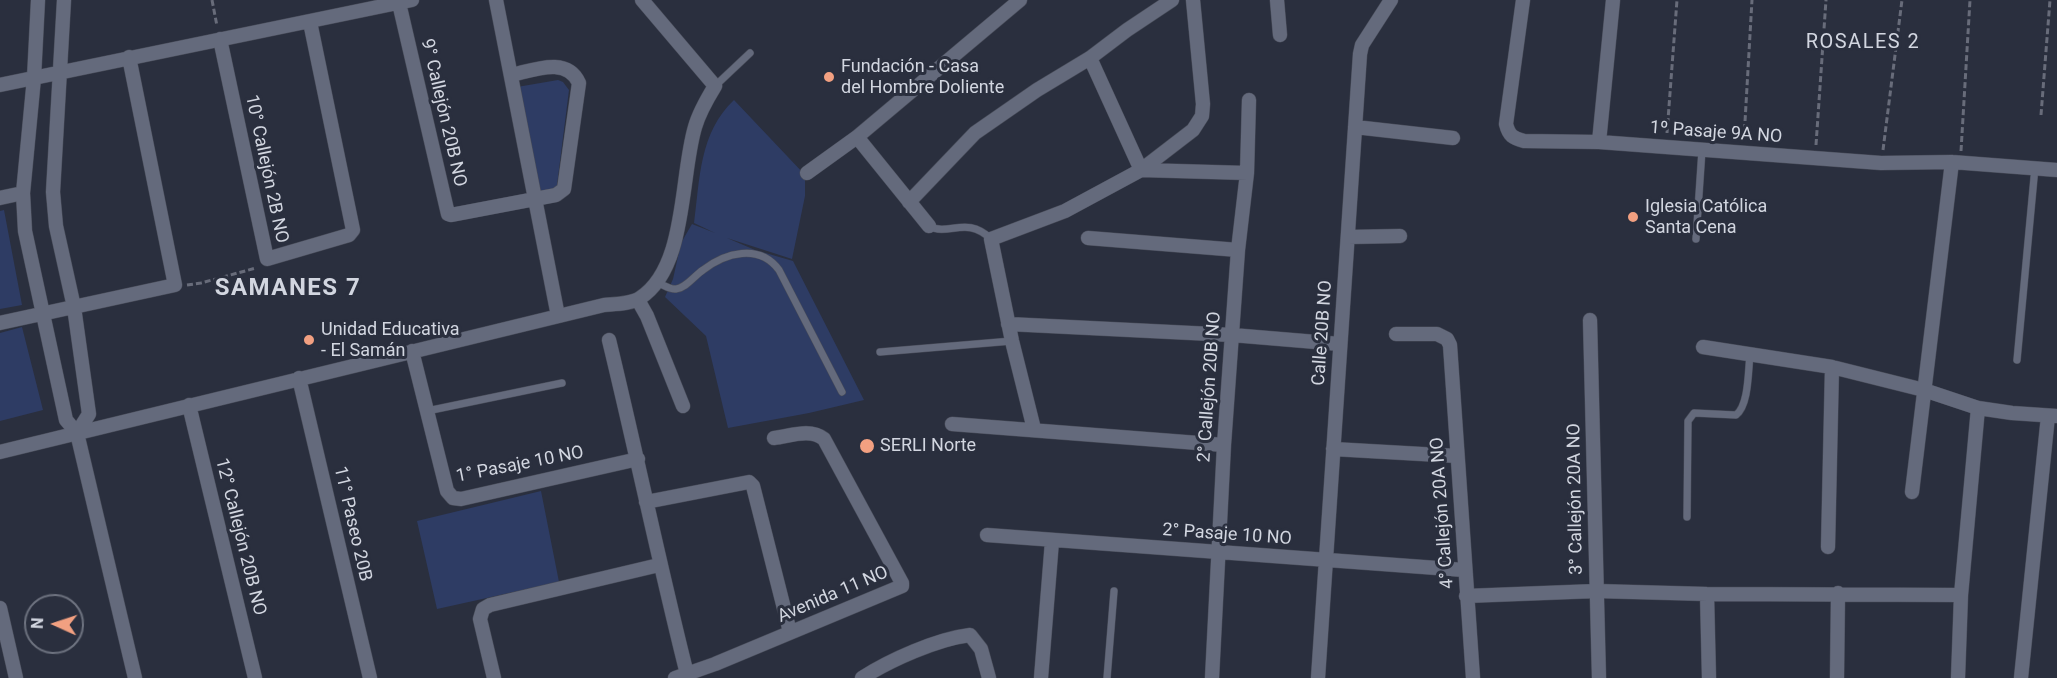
<!DOCTYPE html>
<html>
<head>
<meta charset="utf-8">
<style>
	body { margin:0 }
	#map { position:relative; width:2057px; height:678px; overflow:hidden; background:#2a2f3e; font-family:Roboto,sans-serif }
	canvas { display:block }
	.north { position:absolute; left:24px; top:594px; width:60px; height:60px; box-sizing:border-box; background:#2a2f3e; border:2px solid #6d727f; border-radius:50%; rotate:273deg; font-size:16px; font-weight:700; line-height:24px; text-align:center; color:#d2d6e0 }
	.north::after { content:''; display:block; margin:auto; width:21px; height:27px; background:#f2a081; clip-path:polygon(50% 0,100% 100%,50% 72%,0 100%) }
</style>
</head>
<body>
<div id="map">
<canvas width="2057" height="678"></canvas>
<div class="north">N</div>
</div>
<script>
const ctx = document.querySelector('canvas').getContext('2d');
ctx.lineJoin = 'round';
function fill(path, color) { ctx.fillStyle = color; ctx.fill(path, 'evenodd'); }
function stroke(path, color, width, dash) { ctx.strokeStyle = color; ctx.lineWidth = width; ctx.lineCap = dash ? 'butt' : 'round'; ctx.setLineDash(dash || []); ctx.stroke(path); }
function label(font, color, halo, rows, align = 'center') {
  ctx.font = font + ' Roboto,sans-serif'; ctx.lineWidth = 6; ctx.setLineDash([]); ctx.textBaseline = 'middle'; ctx.strokeStyle = halo; ctx.fillStyle = color; for (const [text, x, y, turn = 0] of rows) {
    ctx.save(); ctx.translate(x, y); ctx.rotate((+turn || 0) * Math.PI / 180); ctx.textAlign = isNaN(turn) ? turn : align; if (halo) ctx.strokeText(text, 0, 0); ctx.fillText(text, 0, 0); ctx.restore();
  }
}
const green = new Path2D(`
	M558,80L563,82L569,90L557,185L555,188L539,192L517,87Z
	M734,100L805,175V196L792,259L727,238L755,250L793,261L864,400L809,413L728,428L706,336L665,297L673,279L681,243L692,224L715,233L694,223C700,179 699,133 734,100Z
	M4,210L22,305L0,309V211Z
	M22,327L43,410L0,421V333Z
	M541,491L559,582L437,609L417,521Z`);
const path = new Path2D(`
	M212,0L217,26
	M2041,115L2050,0
	M1667,133L1677,0
	M1744,139L1752,0
	M1816,145L1826,0
	M1883,150L1902,0
	M1961,151L1970,0
	M187,285L201,283L256,268`);
const lane = new Path2D(`
	M715,86L750,53
	M929,226C949,237 966,215 991,239
	M1696,239L1702,150
	M658,283C664,285 670,290 676,289C686,288 694,276 703,270C725,253 759,243 779,270L842,392
	M880,352L1012,341
	M2017,360L2035,167
	M427,411L562,383
	M1687,517L1688,421L1694,413L1736,415C1749,405 1748,371 1750,355
	M1107,678L1114,591`);
const street = new Path2D(`
	M38,0L34,78L23,193L25,231L66,420L77,433L89,414L74,307L56,226L53,192L64,0
	M496,0L558,316
	M1277,0L1280,35
	M1523,0L1506,124C1509,136 1513,138 1524,141L1599,142L1881,163L1952,162L2057,170
	M399,3L448,214L451,215L556,195L564,189L579,83C567,56 534,70 511,75
	M220,39L267,259L349,235L353,230L310,22
	M1090,58L1141,170L1247,173
	M0,85L412,0
	M1355,127L1453,138
	M857,137L929,226
	M1599,142L1613,0
	M807,173L857,137L1020,0
	M0,198L23,193
	M909,202L975,133L1037,90L1090,58L1127,30L1172,0
	M1348,237L1400,236
	M1088,238L1238,250
	M638,300L647,316L683,406
	M1590,320L1599,678
	M0,323L175,285L129,57
	M1008,324L1232,335L1340,344
	M1396,334H1437L1447,339L1450,345L1473,678
	M609,340C636,451 659,563 687,674
	M1703,347L1832,367L1924,390L1978,408L2012,413L2057,416
	M412,351L447,491L453,498L461,499L638,459
	M299,378L370,678
	M189,405L255,678
	M952,424L1224,445
	M1034,429L1012,341L991,239L1065,211L1141,170L1193,130L1202,116L1203,104L1193,0
	M77,433L135,678
	M1333,449L1457,456
	M0,452L604,305C614,304 631,304 640,298C687,268 680,177 695,127C699,113 707,99 715,86L642,0
	M1912,492L1952,162
	M646,502L749,482L753,486L790,632
	M987,535L1464,570
	M1828,547L1832,367
	M1707,594L1709,678
	M1466,596L1596,591L1707,594L1961,595
	M0,608L16,678
	M494,678L480,619L483,609L490,605L659,565
	M675,678L715,664L902,586V583L824,439C810,428 791,436 774,438
	M862,678C890,660 937,639 970,635L981,649L989,678
	M1041,678L1052,541
	M1212,678L1224,445L1238,250L1247,173L1249,100
	M1318,678L1360,54L1362,45L1391,0
	M1837,678L1838,593
	M1958,678L1961,595L1978,408
	M2021,678L2048,416`);
const markers = [
	[829,77,6,"#f2a081"],
	[1633,217,6,"#f2a081"],
	[309,340,6,"#f2a081"],
	[867,446,8,"#f2a081"]
];
const poiNames = [
	["Fundación - Casa",841,67],
	["del Hombre Doliente",841,88],
	["Iglesia Católica",1645,207],
	["Santa Cena",1645,228],
	["Unidad Educativa",321,330],
	["- El Samán",321,351],
	["SERLI Norte",880,446]
];
const streetNames = [
	["9° Callejón 20B NO",443,113,77],
	["1º Pasaje 9A NO",1716,133,4],
	["10° Callejón 2B NO",266,169,78],
	["Calle 20B NO",1323,333,-86],
	["2° Callejón 20B NO",1210,387,-86],
	["1° Pasaje 10 NO",520,465,-11],
	["3° Callejón 20A NO",1576,499,-91],
	["4° Callejón 20A NO",1443,513,-94],
	["11° Paseo 20B",352,524,77],
	["2° Pasaje 10 NO",1227,535,4],
	["12° Callejón 20B NO",240,537,76],
	["Avenida 11 NO",833,595,-23]
];
const neighbourhoodNames = [
	["ROSALES 2",1863,43]
];
const districtNames = [
	["SAMANES 7",288,289]
];
fill(green, '#2e3c64');
stroke(lane, '#484c59', 8);
stroke(street, '#484c59', 15);
stroke(path, '#686c7a', 3, [6, 3]);
stroke(lane, '#646a7c', 7);
stroke(street, '#646a7c', 14);
for (const [x, y, r, color] of markers) { const dot = new Path2D(); dot.arc(x, y, r, 0, 2 * Math.PI); ctx.fillStyle = color; ctx.fill(dot); stroke(dot, '#2a2f3e', 2); }
label('18px', '#d2d6e0', '#2a2f3e', poiNames, 'left');
label('18px', '#d2d6e0', '#2a2f3e', streetNames);
ctx.letterSpacing = '1.5px';
label('20px', '#d2d6e0', '#2a2f3e', neighbourhoodNames);
ctx.letterSpacing = '0px';
ctx.letterSpacing = '1.5px';
label('bold 24px', '#d2d6e0', '#2a2f3e', districtNames);
ctx.letterSpacing = '0px';
</script>
</body>
</html>
